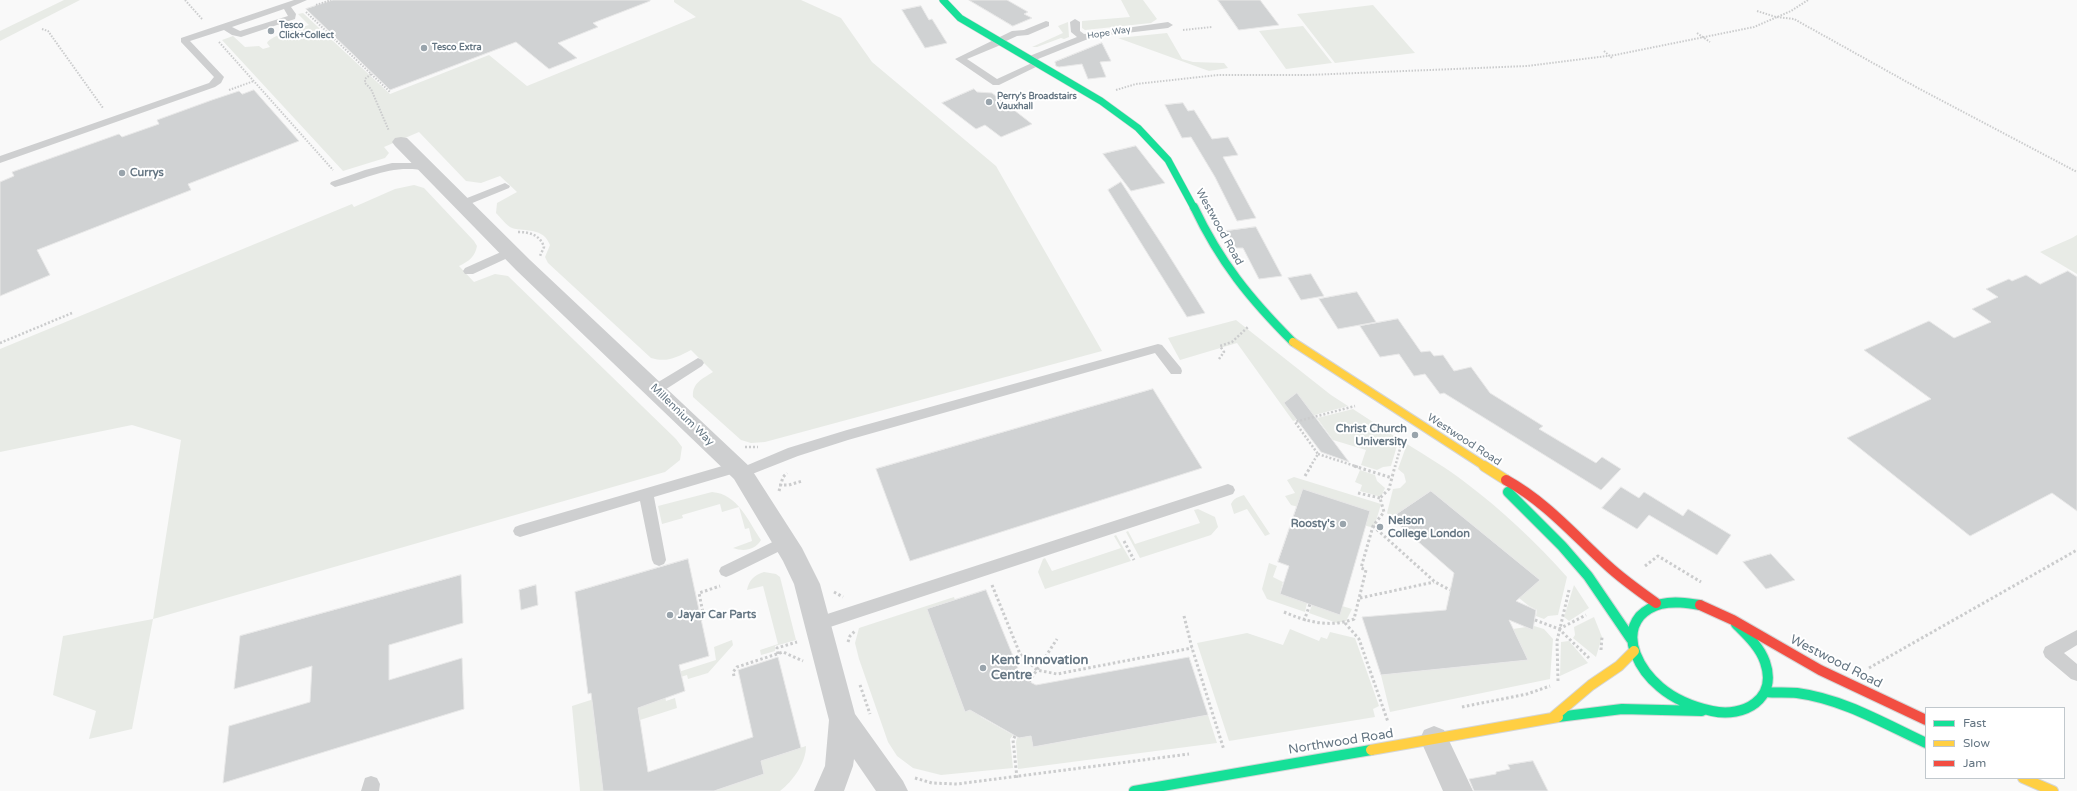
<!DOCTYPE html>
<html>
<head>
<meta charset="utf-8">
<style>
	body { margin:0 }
	#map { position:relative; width:2077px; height:791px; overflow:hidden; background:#f9f9f9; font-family:"Varela Round",sans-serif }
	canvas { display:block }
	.legend { position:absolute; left:1925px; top:707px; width:140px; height:72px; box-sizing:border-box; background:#fff; border:1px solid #c1c8cd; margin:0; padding:5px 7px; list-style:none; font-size:12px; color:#657683 }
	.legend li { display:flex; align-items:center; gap:8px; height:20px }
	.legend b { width:20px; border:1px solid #c1c8cd }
</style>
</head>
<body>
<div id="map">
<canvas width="2077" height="791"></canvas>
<ul class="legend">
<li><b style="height:5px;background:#16e098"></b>Fast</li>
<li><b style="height:5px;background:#ffcf43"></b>Slow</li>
<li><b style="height:5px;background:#f24e42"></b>Jam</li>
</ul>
</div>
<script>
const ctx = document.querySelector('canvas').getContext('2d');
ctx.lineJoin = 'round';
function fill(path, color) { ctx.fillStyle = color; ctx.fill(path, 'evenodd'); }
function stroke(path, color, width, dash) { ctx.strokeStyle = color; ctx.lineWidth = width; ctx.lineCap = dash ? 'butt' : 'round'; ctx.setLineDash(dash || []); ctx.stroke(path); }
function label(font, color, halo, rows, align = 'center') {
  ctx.font = font + ' "Varela Round",sans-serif'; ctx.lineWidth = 4; ctx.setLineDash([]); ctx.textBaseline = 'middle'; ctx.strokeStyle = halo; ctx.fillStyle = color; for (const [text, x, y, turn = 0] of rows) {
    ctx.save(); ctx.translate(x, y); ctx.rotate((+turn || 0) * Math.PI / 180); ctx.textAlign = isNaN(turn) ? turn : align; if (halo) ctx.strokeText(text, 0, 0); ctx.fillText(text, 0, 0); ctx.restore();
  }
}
const green = new Path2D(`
	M64,0H80L0,41V31Z
	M674,0H801L841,18L872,62L996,166L1102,351L765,442L751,443L741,440L693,397C692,383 702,379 713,372L691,350C677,357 668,363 651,358L548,263L545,257L550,245C543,227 526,232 512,228C507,226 500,217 496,213L497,203L517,192L500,176L481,183L466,181L419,132L384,147L389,153L385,158L343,171L222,40L233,36L245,47L259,46L263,49L270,47L267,43C271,35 300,28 309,25L298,14L303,13L390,94L489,55L527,86L696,17L674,2Z
	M1121,0H1143L1157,19L1151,23L1085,30L1082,28V21L1130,17Z
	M1373,5L1415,53L1335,63L1297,14Z
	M1068,22L1069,37L1064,39L1061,38L1037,47H1032L1063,33L1058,26Z
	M1303,26L1332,63L1286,69L1259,31Z
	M1167,33L1182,59L1193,62L1224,63L1228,68L1209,71L1118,38Z
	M414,185L424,188L474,241L477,246C475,257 469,261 459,266L474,282L495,274L508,276L676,439L682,447L680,460L665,472L153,619L132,729L89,739L96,711L53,695L63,636L153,619L181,440L132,425L0,452V349L352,204L354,207L395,189Z
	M2077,235V274L2040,252L2072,238Z
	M1236,320L1331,395L1348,406L1293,421L1237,343L1180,360L1168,338Z
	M1353,409L1399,439L1391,466L1383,467L1377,470L1361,465L1366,450L1333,440L1317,418Z
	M1407,444C1426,456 1447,468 1466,483C1502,510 1537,543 1567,577L1558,615L1548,616L1544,619L1536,616L1537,610L1529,606L1519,598L1540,580L1431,491L1391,518L1387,513L1393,489L1400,488L1406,482L1404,474L1398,469Z
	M1360,470L1375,475L1377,481L1385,488L1381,497L1360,491L1362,485L1355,482Z
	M1294,477L1381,504L1374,528L1291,505L1285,496L1295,493L1287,480Z
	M712,492C738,494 748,521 761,540C755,550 744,552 733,548L752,541L749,528L745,529L739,507L722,512L720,504L682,515L683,518L662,524L658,506Z
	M1244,495L1270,534L1265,536L1247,509L1234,514L1231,504C1234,498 1238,497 1244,495Z
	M1198,509L1215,517L1218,527L1211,535L1140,558L1126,532L1128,531L1135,544L1200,523L1194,510Z
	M1116,535L1131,561L1045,589L1038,572L1043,559L1045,558L1052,571L1121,548L1114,536Z
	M1269,563L1277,566L1273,577L1283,582L1280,593L1307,603L1305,612L1267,599L1262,589Z
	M764,572L776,574L780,577L796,640L775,646V651L761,655L760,650L778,644L763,586L747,590C749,580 754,575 764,572Z
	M1574,585L1589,608L1569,621L1564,617Z
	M954,597L955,600L928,609L965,712L977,707L981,717L1013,735L1010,739L1013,768L941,775L913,768L897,756L888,742L859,659L855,643L859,628Z
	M1312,605L1342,606L1352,609L1346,621L1337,623L1309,613Z
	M1594,617L1602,637L1596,657L1573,638L1575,635L1574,627Z
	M1534,626L1544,629L1553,639L1550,679L1390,712L1381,675L1528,660L1513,629L1526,627L1533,630Z
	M1290,629L1319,641L1321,637L1327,639L1330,632L1355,638L1379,706L1373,709L1375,717L1229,741L1197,643L1247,633L1283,645Z
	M732,640L733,645L708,673L688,679L687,675L662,683L666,701L675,698L677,708L640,720L637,702L594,716L603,791H580L572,706L716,660L714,647Z
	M1569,641L1588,663L1560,676L1561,642Z
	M1208,715L1217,743L1018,769L1016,742L1017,738L1031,736L1033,747Z
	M806,746C806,763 793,781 780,791H714L764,774L761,761Z`);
const building = new Path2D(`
	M333,0H650V1L593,23L598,27L558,43L577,58L549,69L516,42L390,90L306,9Z
	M969,0H1007L1028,12L1024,14L1032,18L1013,26Z
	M1218,0H1260L1279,25L1239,30Z
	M921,6L929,20L932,19L947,43L925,48L902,10Z
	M1102,43L1111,61L1100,62L1106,77L1088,79L1082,64L1059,67L1056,66L1055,62Z
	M974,89L977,92L992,93L1032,124L1001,137L985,125L976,129L942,103Z
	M254,90L299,141L188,184L191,190L37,250L50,275L0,296V182L14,176L12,172L119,134L122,137L159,124L157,120L212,100L239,91L242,94Z
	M1183,103L1188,111L1194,110L1212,139L1228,137L1238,155L1223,157L1256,218L1237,221L1215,177L1191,137L1182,138L1165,105Z
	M1136,146L1157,173L1165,183L1131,191L1103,154Z
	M1121,182L1163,246L1205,313L1187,317L1108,190Z
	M1256,227L1282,276L1259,279L1243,248H1235L1226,231Z
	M2068,271L2077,277V511L2052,493L1970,536L1847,438L1931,399L1864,350L1929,321L1954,338L1991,322L1972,309L1998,297L1986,289L2009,279L2012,281L2026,275L2040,284Z
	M1311,274L1324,296L1301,300L1288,278Z
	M1357,292L1376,322L1338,329L1319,299Z
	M1398,319L1421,352L1430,351L1434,356L1443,355L1454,371L1471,367L1490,393L1543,426L1539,429L1596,463L1602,457L1621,469L1601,490L1444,393L1440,394L1425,374L1414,376L1399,354L1380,357L1360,326Z
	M1153,389L1202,468L910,561L876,469Z
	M1297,393L1349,462L1321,452L1284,403Z
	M1621,487L1639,498L1644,492L1683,516L1688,509L1731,535L1717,555L1649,515L1637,529L1602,508Z
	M1303,489L1370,511L1340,615L1280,594L1289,566L1278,562Z
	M1431,491L1540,580L1516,601L1536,610L1533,630L1509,620L1528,660L1381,675L1362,617L1446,610L1454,573L1391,518Z
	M1771,554L1795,580L1766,589L1743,562Z
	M688,559L709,656L679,665L685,691L638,708L648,772L753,737L738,670L778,657L801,748L761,761L764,774L714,791H603L591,693L588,694L575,592Z
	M461,575L463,623L389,645V680L462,658L464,709L223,783L229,726L310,702L312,666L234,689L240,636Z
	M536,585L538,605L521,610L519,590Z
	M986,590L1022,678L1036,685L1189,657L1208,715L1033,747L1031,736L1019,738L970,710L965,712L927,609Z
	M1533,761L1548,791H1474L1469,779L1496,774V772L1510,769L1508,765Z`);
const pathFar2 = new Path2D(`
	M185,0L202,19
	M316,5L331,0
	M1757,11L1776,17L1794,19L1916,87L2077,172
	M306,12L390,92
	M42,29L48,31L103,108
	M1183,30L1212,27
	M1697,33L1710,42
	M219,42L333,170
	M1604,51L1613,59
	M371,74L365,79V83L371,89L389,131
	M229,90L254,81
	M1116,90L1136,84L1218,75H1308L1527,66L1615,55L1754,27L1791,11L1808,0`);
const pathFar1 = new Path2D(`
	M518,232C530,232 540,235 544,247L540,256
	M0,343L72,313
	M1219,359L1224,352L1220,346L1232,342L1249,326
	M745,447H758
	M1318,454L1358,467
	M1310,467L1318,454L1295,422L1355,406
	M1395,467L1403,438`);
const path = new Path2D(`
	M1354,466L1392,478
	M1305,476L1311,466
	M779,485H789L802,481
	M779,491L783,477L787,473
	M1358,493L1380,498
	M1373,526L1435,582L1450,590
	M1124,541L1134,560
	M1645,566L1658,556L1701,582
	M992,585L1020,654L1037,670L1057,674L1192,648
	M834,592L843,597
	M1360,598L1434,582
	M1284,612C1307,622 1330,628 1354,619L1366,570L1361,568L1373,526L1384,512L1380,498L1389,489L1395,466
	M1184,616L1192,648L1224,750
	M701,619L704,618L699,593L720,586
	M1535,620L1559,629L1589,658
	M1304,621L1310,604
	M1345,623L1359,639L1388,722
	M1559,629L1586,615
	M848,642L850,636L855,631
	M1601,650L1602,637
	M778,654L777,648L797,642
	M1869,668L2077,550
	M734,676L733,672L737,667L783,652L803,661
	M1558,681L1557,641L1569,590
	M1029,682L1057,639
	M860,685L870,714
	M1462,707L1527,694L1550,686
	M1015,736L1013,740L1017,778
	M915,778L932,783L957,784L1189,754`);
const lane = new Path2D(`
	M294,0H307L291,7L296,14L295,19L241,37L232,35L224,30L190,41L224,77L221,83L215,87L0,163V156L209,83L214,77L181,42V38ZM284,9L288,16L240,31L232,27Z
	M1075,19L1080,22V31L1084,34L1168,22L1173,25L1168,28L1093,37L1033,61H1027V57L1077,37L1071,32L1070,22Z
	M1046,21L1049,22V26L1028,35L1017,36L1004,42L1003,44L967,59L997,79L1034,62H1040L1042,64L999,85H993L955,59L1012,31L1024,30Z
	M392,163H416L432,166L433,168L428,171C389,164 371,178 335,187L330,184L331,182L365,170Z
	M505,183L510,186L509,188L465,206L461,207L456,204L457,202Z
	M510,248L516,252L514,255L473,274H465L463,271L465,268Z
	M1158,344L1162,345L1181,368L1182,371L1181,374H1171L1155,353L848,440L798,456L742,478L737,477L735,473L654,497L666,560L664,564L659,566L654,564L652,560L640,501L520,537L515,535L513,531L515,527L520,525L736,462L741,463L743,467L788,448L847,430Z
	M698,358L702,360L704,363L702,366L660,393H650L649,390L650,387Z
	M1228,484L1233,486L1235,490L1233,494L818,631L813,629L810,624L813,619L818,617Z
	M785,536L790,538L792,542L790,546L731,575L726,577L721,575L719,571L721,567Z
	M2077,630V645L2064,653L2077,664V681L2071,679L2045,657L2043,652L2045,647Z
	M371,776L377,778L380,784L379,791H361L365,778Z`);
const street = new Path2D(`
	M401,137L407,138L530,260L750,467L802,548L820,584L855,714L903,781L908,791H876L854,759L853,766L844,791H814L825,766L829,720L794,584L783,561L734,479L516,270L395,146L392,142L395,138Z
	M1434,726L1444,730L1473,791H1443L1420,739L1424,730Z`);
const fastFar2 = new Path2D(`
	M943,0L960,18L1101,101L1138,128L1168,160L1194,208`);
const fastFar1 = new Path2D(`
	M1194,207C1220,262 1250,299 1293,342`);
const fast = new Path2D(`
	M1508,492L1562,546L1588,576L1631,639
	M1700,605C1687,603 1674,601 1661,604C1653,606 1646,610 1640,616C1621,639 1641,671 1660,687C1674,699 1694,707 1712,711C1744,718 1778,699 1765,662C1760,647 1747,635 1736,624
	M1766,692C1776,693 1787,692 1797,693C1843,699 1885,724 1926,743
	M1558,717L1622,709L1702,711
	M1134,791L1371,750`);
const slowFar1 = new Path2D(`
	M1293,342L1486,467`);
const slow = new Path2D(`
	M1484,466L1506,480
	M1552,718L1591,685L1619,666L1634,651
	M1371,750L1558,717
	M2023,778L2053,791`);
const jam = new Path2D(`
	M1506,480C1546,502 1574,535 1607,565C1622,579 1639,591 1656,603
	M1700,605L1733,620L1820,670L1926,720`);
const markers = [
	[271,31,4,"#99a4ac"],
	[424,48,4,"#99a4ac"],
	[989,102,4,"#99a4ac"],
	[122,173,4,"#99a4ac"],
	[1415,435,4,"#99a4ac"],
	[1343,524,4,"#99a4ac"],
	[1380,527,4,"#99a4ac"],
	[670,615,4,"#99a4ac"],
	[983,668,4,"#99a4ac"]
];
const farPoinames = [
	["Tesco",279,26],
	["Click+Collect",279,36],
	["Tesco Extra",432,48],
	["Perry's Broadstairs",997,97],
	["Vauxhall",997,107]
];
const farStreetnames = [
	["Hope Way",1109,33,-9]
];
const poiNames = [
	["Currys",130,173],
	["Christ Church",1407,429,"right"],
	["University",1407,442,"right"],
	["Nelson",1388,521],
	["College London",1388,534],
	["Roosty's",1335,524,"right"],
	["Jayar Car Parts",678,615]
];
const streetNames = [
	["Westwood Road",1219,227,61],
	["Millennium Way",682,415,44],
	["Westwood Road",1464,440,33]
];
const nearPoinames = [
	["Kent Innovation",991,661],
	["Centre",991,676]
];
const nearStreetnames = [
	["Westwood Road",1836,662,27],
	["Northwood Road",1341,742,-9]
];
fill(green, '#e8ebe6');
fill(building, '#d0d2d3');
stroke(building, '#e8e8e8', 1);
stroke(fastFar2, '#d5d6d7', 8);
stroke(fastFar1, '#d5d6d7', 10);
stroke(fast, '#d5d6d7', 12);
stroke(slowFar1, '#d5d6d7', 10);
stroke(slow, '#d5d6d7', 12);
stroke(jam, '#d5d6d7', 12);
stroke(pathFar2, '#cbcccd', 2, [1.5, 1.5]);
stroke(pathFar1, '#cbcccd', 2.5, [2, 2]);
stroke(path, '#cbcccd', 3, [2.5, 2.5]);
fill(lane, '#cecfd0');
fill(street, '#cecfd0');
stroke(fastFar2, '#16e098', 7);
stroke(fastFar1, '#16e098', 8);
stroke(fast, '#16e098', 10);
stroke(slowFar1, '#ffcf43', 8);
stroke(slow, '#ffcf43', 10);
stroke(jam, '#f24e42', 10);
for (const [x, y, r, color] of markers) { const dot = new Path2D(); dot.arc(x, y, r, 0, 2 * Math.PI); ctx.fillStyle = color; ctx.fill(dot); stroke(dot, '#fff', 1.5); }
label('bold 9px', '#657683', '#fff', farPoinames, 'left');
label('9px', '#657683', '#fff', farStreetnames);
label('bold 11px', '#657683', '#fff', poiNames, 'left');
label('11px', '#657683', '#fff', streetNames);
label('bold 13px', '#657683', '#fff', nearPoinames, 'left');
label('13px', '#657683', '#fff', nearStreetnames);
</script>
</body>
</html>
